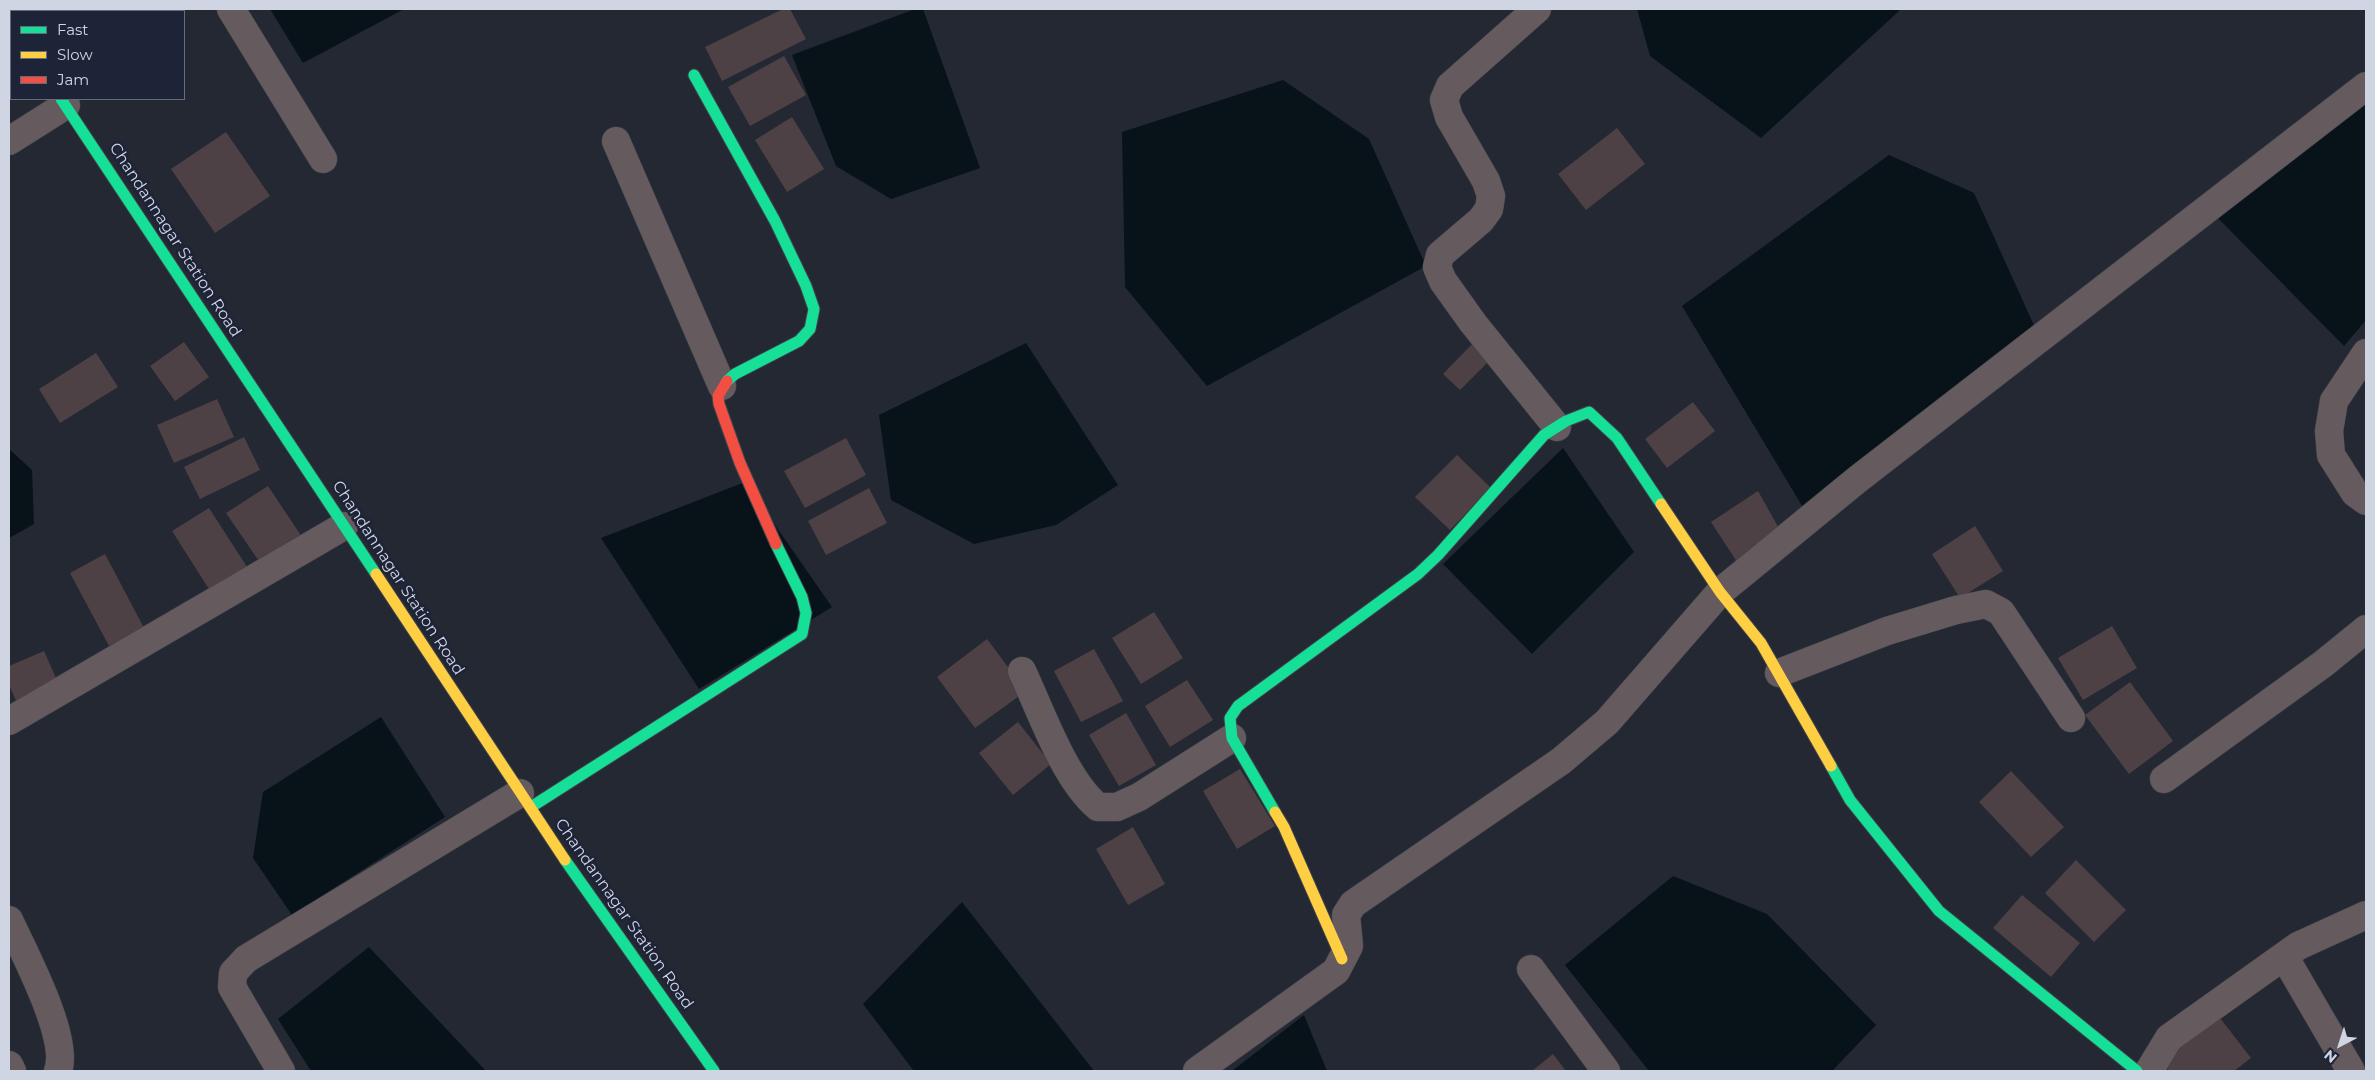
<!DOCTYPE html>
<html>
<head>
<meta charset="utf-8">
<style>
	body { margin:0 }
	#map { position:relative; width:2375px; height:1080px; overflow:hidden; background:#242832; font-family:Montserrat,sans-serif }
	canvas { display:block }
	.frame { position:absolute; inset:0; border:10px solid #d0d5e3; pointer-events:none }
	.legend { position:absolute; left:10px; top:10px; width:175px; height:90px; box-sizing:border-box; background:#1e2438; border:1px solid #656b7c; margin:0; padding:6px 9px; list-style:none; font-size:15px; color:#d0d5e3 }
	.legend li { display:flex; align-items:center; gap:10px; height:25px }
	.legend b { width:25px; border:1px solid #656b7c }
	.north { position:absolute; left:2315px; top:1020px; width:50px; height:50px; -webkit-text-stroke:4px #1e2438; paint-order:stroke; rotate:220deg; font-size:14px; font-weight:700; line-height:20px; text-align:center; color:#d0d5e3 }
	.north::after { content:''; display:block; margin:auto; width:18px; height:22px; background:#d0d5e3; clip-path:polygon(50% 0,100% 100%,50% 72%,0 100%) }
</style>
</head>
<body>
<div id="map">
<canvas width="2375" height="1080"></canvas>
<div class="frame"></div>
<ul class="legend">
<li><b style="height:6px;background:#16e098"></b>Fast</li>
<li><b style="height:6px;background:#ffcf43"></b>Slow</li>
<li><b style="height:6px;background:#f24e42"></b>Jam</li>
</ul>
<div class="north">N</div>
</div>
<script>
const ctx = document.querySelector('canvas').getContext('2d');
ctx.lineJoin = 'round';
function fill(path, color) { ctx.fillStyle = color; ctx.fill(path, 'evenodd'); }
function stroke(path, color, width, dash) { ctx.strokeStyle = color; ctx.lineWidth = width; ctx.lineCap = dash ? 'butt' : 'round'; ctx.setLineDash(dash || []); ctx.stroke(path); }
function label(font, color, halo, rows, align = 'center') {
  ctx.font = font + ' Montserrat,sans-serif'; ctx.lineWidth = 5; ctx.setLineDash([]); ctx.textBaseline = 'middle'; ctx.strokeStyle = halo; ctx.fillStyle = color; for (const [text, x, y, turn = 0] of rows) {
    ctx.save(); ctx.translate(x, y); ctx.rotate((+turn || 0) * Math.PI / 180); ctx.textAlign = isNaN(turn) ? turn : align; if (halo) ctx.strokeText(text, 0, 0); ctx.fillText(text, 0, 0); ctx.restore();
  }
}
const water = new Path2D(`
	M270,9H404L303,63Z
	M915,9H923L980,168L891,199L836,166L792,55Z
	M1637,9H1899V11L1761,138L1650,56Z
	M1283,80L1369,139L1426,266L1207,386L1125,287L1122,132Z
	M2366,101V320L2344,346L2213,213Z
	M1889,155L1974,193L2046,352L1804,509L1682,306Z
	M1026,343L1118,485L1056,525L974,544L891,500L879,415Z
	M1563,448L1634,552L1532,654L1443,564Z
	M9,449L32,470L34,524L9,538Z
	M745,482L832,607L699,689L601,538Z
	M381,717L445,817L292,915L253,858L263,792Z
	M1673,876L1767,914L1876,1025L1832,1071H1649L1565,965Z
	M962,902L1094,1071H914L863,1004Z
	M369,947L486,1071H311L278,1019Z
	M1304,1015L1327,1071H1232Z`);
const building = new Path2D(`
	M783,9H790L806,39L722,81L705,47Z
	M784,56L806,95L750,126L728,87Z
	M792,117L824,169L787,192L755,140Z
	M1617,128L1645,164L1586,210L1558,174Z
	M226,132L270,196L215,233L171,169Z
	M1477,339L1494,356L1460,390L1443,374Z
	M184,342L209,377L175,401L150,366Z
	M96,353L118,387L60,423L39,389Z
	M217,399L234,437L174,463L157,425Z
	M1693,402L1715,431L1667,468L1645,439Z
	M244,437L260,470L200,499L184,467Z
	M846,438L866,475L805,508L784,471Z
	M1457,455L1491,488L1450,530L1415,497Z
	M268,486L304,540L263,567L226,513Z
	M869,488L887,523L826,555L808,521Z
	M1758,491L1781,532L1739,565L1711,522Z
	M209,508L251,573L214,597L172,531Z
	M1975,526L2003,571L1960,598L1932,554Z
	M105,554L144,628L109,646L70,573Z
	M1154,612L1183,658L1141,684L1112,638Z
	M2112,626L2137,668L2083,700L2058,658Z
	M987,639L1026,691L975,728L937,677Z
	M1094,649L1123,701L1081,722L1054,671Z
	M44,651L60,687L18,705L9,685V666Z
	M1187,680L1213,720L1170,747L1145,706Z
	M2130,682L2173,741L2129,774L2085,715Z
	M1126,713L1156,765L1119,786L1089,735Z
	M1018,722L1051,764L1013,795L979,753Z
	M1240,769L1275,826L1237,849L1203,791Z
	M2011,771L2064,827L2031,857L1979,802Z
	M1133,827L1165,884L1128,905L1096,849Z
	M2076,860L2126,910L2094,942L2045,893Z
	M2022,895L2080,943L2051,977L1993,928Z
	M2217,1014L2251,1058L2234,1071H2169L2160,1059Z
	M1553,1054L1566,1071H1532Z`);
const street = new Path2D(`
	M231,9L323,159
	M1537,9L1450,86L1444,100L1449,117L1486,181L1491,196L1489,209L1481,220L1440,255L1437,267L1443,281L1473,323L1557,427
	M159,11L163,9
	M9,141L66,105
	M616,141L722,386
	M2366,353L2334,401L2329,431L2331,455L2355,493L2366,501
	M1022,671C1041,711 1064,779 1098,807H1117L1139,797L1232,738
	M1779,673L1887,631L1956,610L1986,604L2001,612L2071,718
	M9,721L344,526
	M2164,779L2323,664L2366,629
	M9,920C24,953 70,1038 58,1071
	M2284,956L2351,1071
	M1531,969L1606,1071
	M9,1065L12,1071
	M281,1071L232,987L233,973L246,959L520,793
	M1197,1071L1336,971L1349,946L1346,915L1353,904L1561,761L1607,722L1720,592L1858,479L2366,86
	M2149,1071L2169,1038L2298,946L2366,915`);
const fast = new Path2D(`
	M694,75L775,221L806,286L814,309L810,329L799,341L735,374L727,381
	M61,99L376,574
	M1831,766L1850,800L1939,911L2137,1071
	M531,807L802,634L806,613L802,597L776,544
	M1275,812L1232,738L1230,718L1238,706L1418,574L1438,555L1544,435L1566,421L1589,412L1617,438L1661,504
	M565,860L714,1071`);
const slow = new Path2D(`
	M9,19L11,23
	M1661,504L1720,592L1761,643L1831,766
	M376,574L565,860
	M1275,812L1284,827L1342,959`);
const jam = new Path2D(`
	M727,381L718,396L719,404L740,463L776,544`);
const streetNames = [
	["Chandannagar Station Road",175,240,57],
	["Chandannagar Station Road",398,578,57],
	["Chandannagar Station Road",624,914,55]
];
fill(water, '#071219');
fill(building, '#4d4145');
stroke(street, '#40454d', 29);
stroke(fast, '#40454d', 13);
stroke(slow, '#40454d', 13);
stroke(jam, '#40454d', 13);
stroke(street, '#655a5d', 28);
stroke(fast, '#16e098', 11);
stroke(slow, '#ffcf43', 11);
stroke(jam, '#f24e42', 11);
label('16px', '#d0d5e3', '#1e2438', streetNames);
</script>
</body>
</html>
